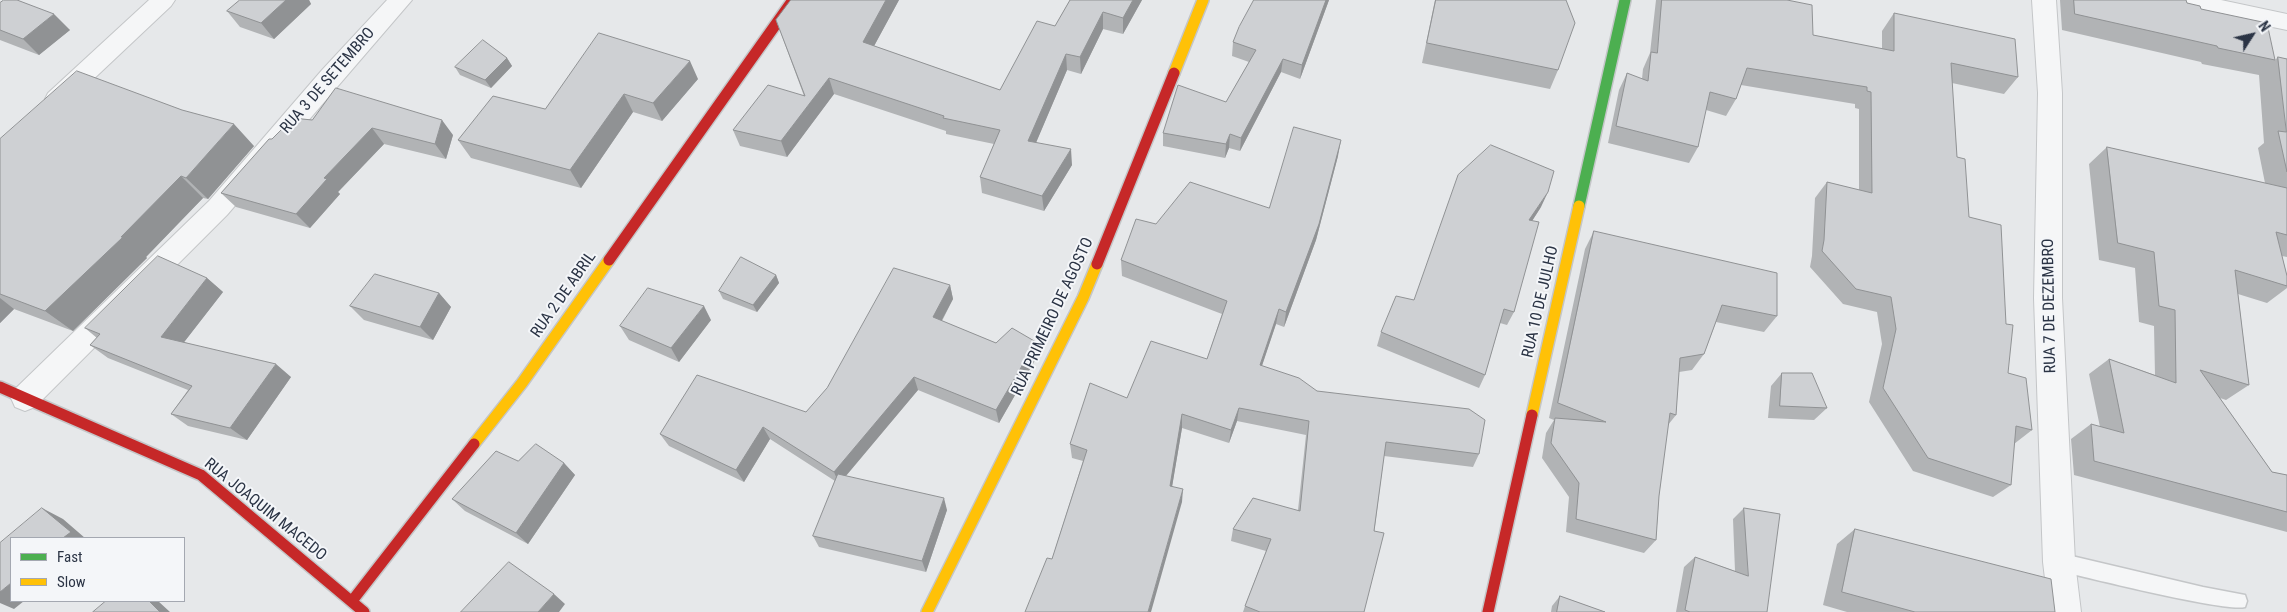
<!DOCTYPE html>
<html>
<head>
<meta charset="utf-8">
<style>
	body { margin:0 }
	#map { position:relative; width:2287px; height:612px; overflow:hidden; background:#e6e8ea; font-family:"Roboto Condensed",sans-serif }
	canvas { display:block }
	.legend { position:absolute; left:10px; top:537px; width:175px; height:65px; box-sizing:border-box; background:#f4f6f9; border:1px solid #a4a8b1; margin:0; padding:6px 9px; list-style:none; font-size:15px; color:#2b3445 }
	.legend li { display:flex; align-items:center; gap:10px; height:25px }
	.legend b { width:25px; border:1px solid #a4a8b1 }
	.north { position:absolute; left:2227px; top:10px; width:50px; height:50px; -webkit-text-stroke:4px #f4f6f9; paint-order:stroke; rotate:55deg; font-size:14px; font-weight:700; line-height:20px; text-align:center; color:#2b3445 }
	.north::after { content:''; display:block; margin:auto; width:18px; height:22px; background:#2b3445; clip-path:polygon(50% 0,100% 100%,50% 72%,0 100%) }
</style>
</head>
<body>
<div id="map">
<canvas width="2287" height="612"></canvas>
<ul class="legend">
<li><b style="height:6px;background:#4caf50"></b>Fast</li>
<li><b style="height:6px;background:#ffc107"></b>Slow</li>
</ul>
<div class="north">N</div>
</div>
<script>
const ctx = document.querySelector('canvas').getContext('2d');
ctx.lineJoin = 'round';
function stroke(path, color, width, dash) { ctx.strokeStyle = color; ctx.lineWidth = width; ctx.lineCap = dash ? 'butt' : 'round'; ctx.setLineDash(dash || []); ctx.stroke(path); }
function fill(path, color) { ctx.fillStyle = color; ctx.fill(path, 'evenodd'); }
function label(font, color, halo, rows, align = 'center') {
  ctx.font = font + ' "Roboto Condensed",sans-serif'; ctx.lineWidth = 4; ctx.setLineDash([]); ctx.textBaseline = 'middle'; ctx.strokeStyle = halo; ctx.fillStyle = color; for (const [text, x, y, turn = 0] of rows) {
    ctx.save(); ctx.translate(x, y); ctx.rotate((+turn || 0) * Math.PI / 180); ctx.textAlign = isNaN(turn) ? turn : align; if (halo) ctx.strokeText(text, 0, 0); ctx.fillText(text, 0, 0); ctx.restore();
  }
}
const lane = new Path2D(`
	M2059,553L2203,587L2245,595L2247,601L2245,607C2224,612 2090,578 2059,571L2052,568L2050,562L2052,556Z`);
const street = new Path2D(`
	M149,0H175L171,6L66,105L57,108L48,105L45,99L48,93Z
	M387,0H412L227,215L35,407L25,411L15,407L11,398L15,389L209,201L322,70Z
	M2032,0H2056L2062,93V298L2075,562L2081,612H2049L2043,562L2034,298L2038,93Z
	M2169,0H2221L2287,14V30L2181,8L2173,6Z`);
const fast = new Path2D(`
	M1579,206L1625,0`);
const slow = new Path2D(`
	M1174,73L1203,0
	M1532,415L1579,206
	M474,444L522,383L609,260
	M927,612L1083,298L1097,264`);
const jam = new Path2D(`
	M609,260L793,0
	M1097,264L1174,73
	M0,387L201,475L364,612
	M352,601L474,444
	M1488,612L1532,415`);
const wall = new Path2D(`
	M240,0H309L311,4L274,39L240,27L227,11Z
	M791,0H899L874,46L1000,90L1055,26L1070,0H1142L1123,34L1103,29L1081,74L1067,70L1036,142L1072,165L1044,211L982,193L980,177L994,144L946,134V131L834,94L787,157L740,146L733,130L804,96L776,20Z
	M1254,0H1329L1300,79L1281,72L1240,151L1229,148L1225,158L1163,146V133L1226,102L1249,62L1232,56L1233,42Z
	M1435,0H1566L1558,70L1550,89L1422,63Z
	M1656,0H1787L1813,35L1882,49V31L1894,13L2018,77L2004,94L1952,83L1957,157L1969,217L2008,373L2032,430L2014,444L2011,485L1993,497L1913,471L1869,402L1882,344L1877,312L1843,304L1810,267L1812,256L1815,198L1827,182L1859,190V109L1855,108V104L1741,85L1736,99L1726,116L1706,110L1698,147L1689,163L1608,143L1619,90L1627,73L1642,79L1643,69L1650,53Z
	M2060,0H2186L2187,3L2201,9L2275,60L2278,57L2287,59V257L2282,256L2287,276V288L2267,303L2238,294L2249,385L2226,400L2220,398L2272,472L2287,475V532L2074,475L2071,439L2091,424L2100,427L2089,374L2109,359L2155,375L2154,326L2139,322L2135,268L2099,260L2089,164L2107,147L2265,183L2258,148L2264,143L2259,75L2202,64L2201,62L2062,30Z
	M0,3L70,30L39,55L0,40Z
	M507,58L512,66L491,88L460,75L455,67Z
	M698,79L662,121L633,112L581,188L471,158L458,140L545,109Z
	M293,118L453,135L446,159L384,144L338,192L340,194L310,228L236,207L221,193Z
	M0,139L254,146L208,199L203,198L146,257L147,258L73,331L14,309L0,323Z
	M1338,156L1316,240L1284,327L1276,324L1262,366L1317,391L1479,454L1473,467L1384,456L1364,612H1243L1245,606L1266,551L1231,541L1233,529L1298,510L1306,435L1237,421L1229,443L1182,428L1172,486L1182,502L1052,559L1083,461L1072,458L1070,444L1127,398L1207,359L1222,314L1122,276L1121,260L1156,224L1269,208Z
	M1541,207L1532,221L1514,312L1507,325L1500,323L1485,375L1479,388L1377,346L1381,332L1414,300Z
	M1594,231L1777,316L1764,332L1716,322L1704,354L1692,370L1679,372L1676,415L1668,425L1659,496L1656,540L1644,553L1566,532L1569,497L1542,458L1546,433L1554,420L1549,418L1585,249Z
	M776,275L779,283L757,312L723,299L719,291Z
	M207,278L223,292L184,342L291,377L247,440L188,426L171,414L188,390L108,358L90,345L97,338L85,328Z
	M950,285L953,299L942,321L996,343L1038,355L999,423L918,390L846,476L947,510L926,572L819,547L813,536L835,481L770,439L744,482L669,446L660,434L806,412Z
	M439,293L451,307L433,340L364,320L350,306Z
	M711,320L679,362L629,340L620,326Z
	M1782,373L1827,408L1814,420L1768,418L1771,386Z
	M518,461L564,463L575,475L528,544L465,511L452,499Z
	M1744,508L1767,612H1676L1684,567L1695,557L1735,571L1733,519Z
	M1855,529L2055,612H1847L1823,605L1837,544Z
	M1560,596L1605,612H1551L1552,606Z`);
const shadedWall = new Path2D(`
	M286,0H309L311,4L274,39L261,23Z
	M886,0H899L867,59L863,42Z
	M1133,0H1142L1123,34V18Z
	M1326,0H1329L1300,79L1302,65Z
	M1103,12V29L1081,74L1080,57Z
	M54,14L70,30L39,55L23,39Z
	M1066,54L1067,70L1030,157L1028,141Z
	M507,58L512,66L491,88L485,80Z
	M1283,59L1281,72L1240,151L1241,138Z
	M690,61L698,79L662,121L653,103Z
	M829,78L834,94L787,157L781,141Z
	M624,94L633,112L581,188L570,170Z
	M442,120L453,135L446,159L435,144Z
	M234,124L254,146L208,199L186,178Z
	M372,128L384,144L338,192L340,194L310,228L296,214L324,178Z
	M1230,134L1229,148L1225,158L1226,144Z
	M1341,140L1338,156L1316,240L1284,327L1286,312Z
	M1071,149L1072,165L1044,211L1042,196Z
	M181,176L203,198L146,257L147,258L73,331L45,311Z
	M1548,192L1541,207L1523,235L1529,220Z
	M776,275L779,283L757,312L753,305Z
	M207,278L223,292L178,350L161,337Z
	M950,285L953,299L936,331L933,317Z
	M439,293L451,307L433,340L420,327Z
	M0,298L14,309L0,323Z
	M704,306L711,320L679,362L671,348Z
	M1279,309L1276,324L1257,380L1260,365Z
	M1036,342L1038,355L999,423L996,410Z
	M276,364L291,377L247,440L230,428Z
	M914,377L918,390L839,484L834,472Z
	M1239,408L1237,421L1229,443L1231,430Z
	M1182,414V428L1170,499V486Z
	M763,427L770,439L744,482L736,470Z
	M564,463L575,475L528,544L516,533Z
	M1183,489L1182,502L1151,612H1148Z
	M944,498L947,510L926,572L922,561Z
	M42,508L63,519L85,538H63Z
	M11,583V601H24L14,609L0,603V592Z
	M554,594L565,604L559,612H538Z
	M149,601H158L170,612H160Z`);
const building = new Path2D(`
	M4,0H17L54,14L23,39L0,30V3Z
	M240,0H286L261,23L227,11Z
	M791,0H886L863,42L1000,90L1037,21L1055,26L1070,0H1133L1123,18L1103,12L1080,57L1066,54L1028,141L1071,149L1042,196L980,177L1000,130L943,118L944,116L829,78L781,141L733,130L768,85L805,96L776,20Z
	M1254,0H1326L1302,65L1283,59L1241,138L1230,134L1226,144L1163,133L1178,85L1226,102L1256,50L1233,42L1239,27Z
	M1436,0H1566L1575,23L1558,70L1427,43Z
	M1662,0H1787L1812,5L1813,35L1894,51V13L2015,39L2018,77L1951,63L1957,157L1965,159L1969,217L2001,225L2006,324L2013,325L2008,373L2026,378L2032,430L2016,426L2011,485L1928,458L1883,388L1896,329L1891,297L1856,289L1822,251L1824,240L1827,182L1872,193L1871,92L1867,91V87L1747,68L1736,99L1710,92L1698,147L1616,126L1627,73L1648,81L1651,52L1657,53Z
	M2074,0H2186L2187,3L2200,6L2201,9L2267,23L2275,60L2218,48L2217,46L2075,14Z
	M599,33L690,61L653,103L624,94L570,170L458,140L493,96L545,109Z
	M483,40L507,58L485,80L455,67Z
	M2278,57L2287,59V172L2278,131L2286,132Z
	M77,71L182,110L234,124L186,178L181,176L121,237H123L45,311L0,294V139Z
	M336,88L442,120L435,144L372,128L324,178L327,179L296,214L221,193L269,139H272L293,118L312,120Z
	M1294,127L1341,140L1319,224L1286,312L1279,309L1260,365L1299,378L1317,391L1469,409L1485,420L1479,454L1386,442L1374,531L1384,533L1364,612H1260L1245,606L1271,539L1233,529L1253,498L1300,511L1309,421L1239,408L1231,430L1182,414L1170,486L1183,489L1148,612H1025L1047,558L1052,559L1087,450L1070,444L1090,383L1127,398L1151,341L1207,359L1227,301L1121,260L1136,219L1156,224L1190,182L1269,208Z
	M1491,145L1554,171L1548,192L1529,220L1539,222L1514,312L1504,309L1485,375L1381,332L1396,296L1414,300L1458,175Z
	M2107,147L2287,188V235L2276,232L2287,276V286L2235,270L2249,385L2200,370L2272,472L2287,475V512L2094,461L2091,424L2124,433L2109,359L2176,383L2175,310L2159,306L2154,252L2118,243Z
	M1594,231L1777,273V316L1722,305L1704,354L1680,358L1676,415L1670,413L1659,496L1656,540L1576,519L1579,483L1551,443L1555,418L1606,422L1558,403Z
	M158,256L207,278L161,337L276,364L230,428L171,414L192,386L90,345L100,334L85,328Z
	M741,257L776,275L753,305L719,291Z
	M894,268L950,285L933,317L996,343L1012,328L1036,342L996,410L914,377L834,472L763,427L736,470L660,434L697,375L806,412L827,388Z
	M375,274L439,293L420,327L350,306Z
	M648,288L704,306L671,348L620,326Z
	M1782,373H1812L1827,408L1780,406Z
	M536,444L564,463L516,533L452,499L496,451L518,461Z
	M838,474L944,498L922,561L813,536Z
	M42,508L71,532L63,538H11V583L0,592V543Z
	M1744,508L1780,514L1767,612H1690L1685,610L1695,557L1748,576Z
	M1855,529L2051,579L2055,612H1915L1842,592Z
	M509,562L554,594L538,612H461Z
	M1560,596L1605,612H1557Z
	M106,601H149L160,612H93Z`);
const streetNames = [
	["RUA 3 DE SETEMBRO",328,81,-49],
	["RUA 2 DE ABRIL",564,295,-55],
	["RUA 10 DE JULHO",1541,302,-77],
	["RUA 7 DE DEZEMBRO",2050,306,-91],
	["RUA PRIMEIRO DE AGOSTO",1053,317,-65],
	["RUA JOAQUIM MACEDO",265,510,39]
];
stroke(lane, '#c4c6c8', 3);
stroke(street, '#c4c6c8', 2);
stroke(fast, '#c4c6c8', 14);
stroke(slow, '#c4c6c8', 14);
stroke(jam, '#c4c6c8', 14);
fill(lane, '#f5f6f7');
fill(street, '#f5f6f7');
stroke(fast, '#4caf50', 11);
stroke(slow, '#ffc107', 11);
stroke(jam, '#c62828', 11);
fill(wall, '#b1b3b5');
fill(shadedWall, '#909294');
fill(building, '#ced0d3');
stroke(building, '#909294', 1);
label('16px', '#2b3445', '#f4f6f9', streetNames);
</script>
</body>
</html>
